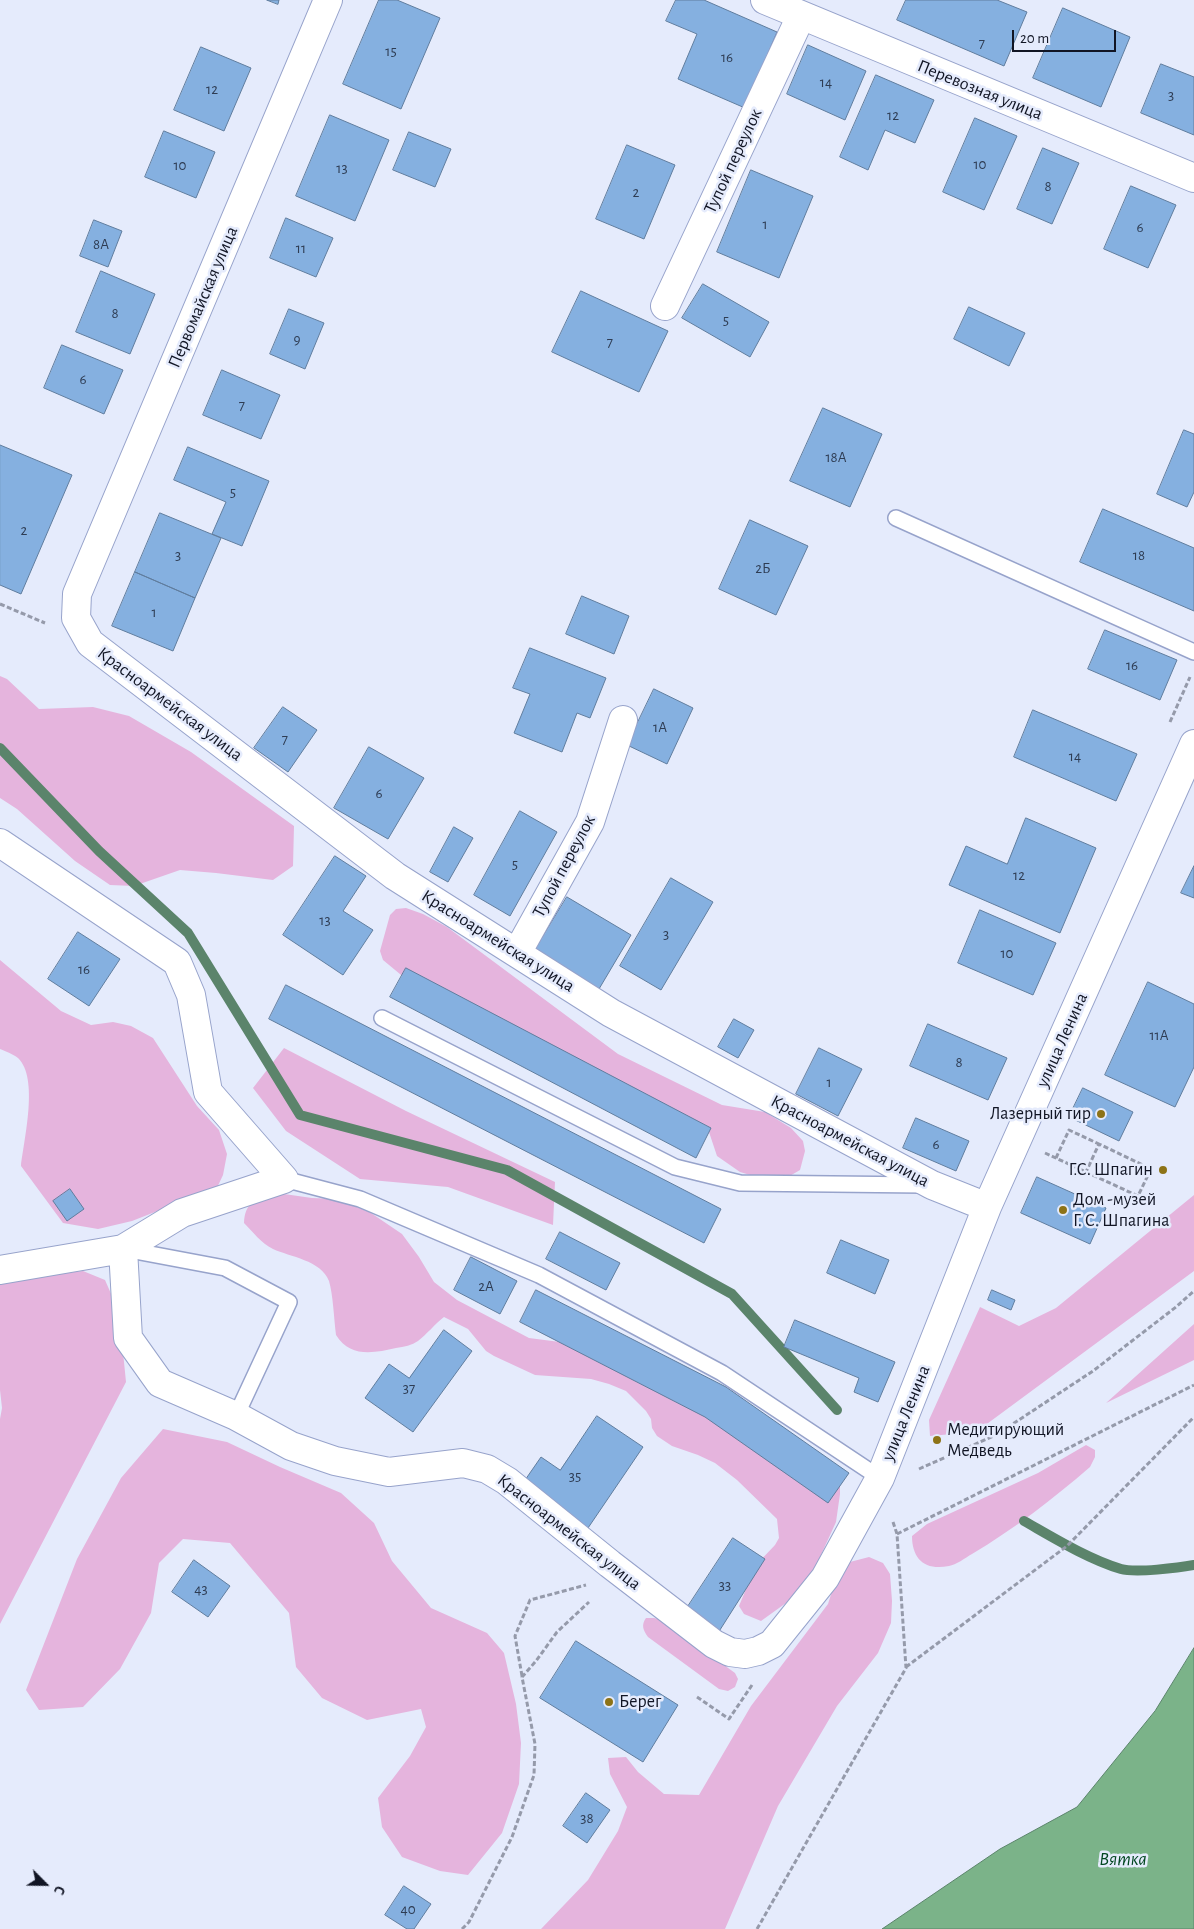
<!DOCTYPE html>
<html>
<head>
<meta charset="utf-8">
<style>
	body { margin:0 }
	#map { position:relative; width:1194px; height:1929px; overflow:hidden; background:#e5ebfc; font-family:"Alegreya Sans",sans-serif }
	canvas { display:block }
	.north { position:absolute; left:20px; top:1859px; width:50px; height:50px; -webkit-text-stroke:4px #e5ebfc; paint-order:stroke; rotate:113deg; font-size:14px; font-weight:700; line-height:20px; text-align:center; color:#111524 }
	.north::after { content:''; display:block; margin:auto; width:18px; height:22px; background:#111524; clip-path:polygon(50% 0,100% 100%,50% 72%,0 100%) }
	.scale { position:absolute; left:1012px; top:30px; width:104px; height:22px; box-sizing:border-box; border:2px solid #111524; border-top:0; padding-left:6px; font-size:15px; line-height:18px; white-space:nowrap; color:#111524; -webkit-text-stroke:4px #e5ebfc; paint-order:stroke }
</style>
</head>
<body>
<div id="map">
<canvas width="1194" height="1929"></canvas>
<div class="north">С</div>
<div class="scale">20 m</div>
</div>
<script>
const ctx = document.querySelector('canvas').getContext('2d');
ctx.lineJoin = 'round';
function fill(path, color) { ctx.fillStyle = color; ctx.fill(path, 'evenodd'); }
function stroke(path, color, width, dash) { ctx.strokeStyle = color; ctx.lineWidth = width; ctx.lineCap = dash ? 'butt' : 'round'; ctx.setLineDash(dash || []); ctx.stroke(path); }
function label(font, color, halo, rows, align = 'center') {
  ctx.font = font + ' "Alegreya Sans",sans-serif'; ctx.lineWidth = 5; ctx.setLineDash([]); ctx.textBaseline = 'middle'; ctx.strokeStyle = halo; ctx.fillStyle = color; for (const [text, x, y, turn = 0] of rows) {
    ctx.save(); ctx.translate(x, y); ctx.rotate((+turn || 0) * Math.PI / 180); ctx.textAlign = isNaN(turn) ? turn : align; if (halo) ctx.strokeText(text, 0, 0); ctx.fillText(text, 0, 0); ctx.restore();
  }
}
const green = new Path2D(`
	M0,676L7,679L39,709L93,707L129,716L191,752L294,826L293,866L273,880L216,873L180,870L134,886L110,885L75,861L17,809L0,798Z
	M406,908L423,914L447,927L618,1054L722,1105L765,1112L791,1128L803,1141L805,1151L800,1170L788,1177H757L740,1172L717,1156L707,1126L463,1012L412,984L383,960L380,951L390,915L396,909Z
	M0,960L61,1011L91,1025L113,1022L131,1026L153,1038L197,1106L219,1130L227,1154L223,1175L215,1192L160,1210L132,1221L98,1229L63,1223L21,1166C24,1139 39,1078 18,1058C13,1054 5,1051 0,1049Z
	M284,1048L406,1111L555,1182L553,1225L448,1187L360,1179L286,1131L253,1088Z
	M270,1192L312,1198L338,1199L371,1213L402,1234L419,1257L434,1282L457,1300L529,1338L583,1345L840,1486V1494L836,1522L810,1579L786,1603L761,1621L744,1614L739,1606L756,1565L775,1545L779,1538L777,1519L737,1480L715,1463L698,1455L672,1446L657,1436L652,1428L651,1419L646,1411L626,1391L609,1384L591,1379L535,1375L494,1356L486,1351L468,1329L444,1317C435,1324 426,1335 418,1341C412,1345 404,1347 396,1348C374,1353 350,1358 336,1335C334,1319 333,1294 329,1281C321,1260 290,1257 273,1249C261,1243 253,1232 244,1223C245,1203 254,1201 270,1192Z
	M1194,1195V1271L976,1432L930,1436L929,1420L980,1307L1019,1326L1056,1308Z
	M83,1271L105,1280L119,1312L126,1382L0,1624V1419L2,1408L0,1390V1280Z
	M1194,1324V1360L1106,1403Z
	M163,1429L227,1442L280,1467L341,1493L374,1523L392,1561L431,1608L487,1633L504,1653L516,1704L521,1743L519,1784L502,1833L468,1875L440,1871L402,1857L382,1827L378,1798L410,1756L426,1727L421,1709L367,1720L322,1698L296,1667L289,1613L230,1543L183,1539L159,1563L151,1613L120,1669L83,1707L39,1710L26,1690L77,1559L121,1478Z
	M1086,1445L1095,1450V1457L1090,1467C1053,1499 1014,1529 972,1554C965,1558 956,1565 949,1566C925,1571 912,1559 912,1536L927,1524L1038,1473Z
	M869,1557L883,1563L890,1574L892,1601L891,1623L878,1653L837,1706L778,1806L725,1929H541L588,1880L618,1831L627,1807L610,1774L608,1758L626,1757L638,1772L664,1794L699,1795L751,1706L828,1604L836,1579L850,1562Z
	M646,1618H654L662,1620L735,1673L738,1679L735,1687L728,1691L719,1689L648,1637C643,1630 641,1625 646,1618Z`);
const water = new Path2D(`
	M1194,1648V1929H882L1000,1849L1077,1807L1155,1711Z`);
const stream = new Path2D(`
	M0,748L99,851L188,933L300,1115L507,1170L732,1294L837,1410
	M1024,1521C1054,1538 1088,1559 1121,1569C1135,1573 1179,1568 1194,1565`);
const building = new Path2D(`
	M267,0H279L278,4Z
	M379,0H397L440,18L401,109L343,84Z
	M676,0H704L777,32L745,108L678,79L697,34L666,21Z
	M906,0H997L1027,12L1004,66L897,20Z
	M1063,8L1130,37L1101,107L1033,78Z
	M808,45L866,71L845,120L787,94Z
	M201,47L251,68L224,131L174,110Z
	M1161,64L1194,77V135L1141,113Z
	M876,75L934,100L915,143L885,130L868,170L840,157Z
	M330,115L389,140L355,221L296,196Z
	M975,118L1017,136L984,210L943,192Z
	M164,131L215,152L196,198L145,177Z
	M409,132L451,149L435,187L393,170Z
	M627,145L675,165L644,239L596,219Z
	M1043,148L1079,163L1052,224L1017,209Z
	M751,170L813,196L779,278L717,252Z
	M1131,186L1176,205L1148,268L1104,249Z
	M286,218L333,238L316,277L270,258Z
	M94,220L122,231L108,267L80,256Z
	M101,271L155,294L130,354L76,332Z
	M703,284L769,322L750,357L682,318Z
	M581,291L668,331L639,392L552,352Z
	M969,307L1025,333L1009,366L954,339Z
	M289,309L324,323L305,369L270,354Z
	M62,345L123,370L104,414L44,388Z
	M222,370L280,395L261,439L203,415Z
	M823,408L882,434L850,507L790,481Z
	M1184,430L1194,434V492L1187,507L1157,494Z
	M0,445L72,475L21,594L0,585Z
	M188,447L269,481L242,546L212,534L226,502L174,480Z
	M1103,509L1194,548V611L1080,562Z
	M160,513L221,538L195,598L135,572Z
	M750,520L808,546L776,615L719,589Z
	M135,572L195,598L173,651L112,626Z
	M582,596L629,616L614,654L566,634Z
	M1105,630L1177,660L1160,700L1088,669Z
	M530,648L606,678L590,718L577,713L562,752L514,733L530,694L513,688Z
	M654,689L693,708L667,764L627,745Z
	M283,707L317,730L288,772L254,748Z
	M1033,710L1137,754L1116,801L1014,757Z
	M369,747L424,778L388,839L334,808Z
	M520,811L557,832L510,916L474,895Z
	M1026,818L1096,848L1060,933L949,885L966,846L1007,864Z
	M454,827L473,838L448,882L430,872Z
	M335,856L366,876L343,911L373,930L343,975L283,935Z
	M1194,866V898L1181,893Z
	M671,878L713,902L661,990L620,966Z
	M567,897L631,935L599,989L535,950Z
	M980,910L1056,943L1033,995L958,963Z
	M78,932L120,959L89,1006L48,979Z
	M406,968L711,1128L696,1158L390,997Z
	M1148,982L1194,1004V1067L1175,1107L1105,1075Z
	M286,985L721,1209L704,1243L269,1019Z
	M734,1019L754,1030L738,1058L718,1047Z
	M928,1024L1007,1058L988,1100L910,1066Z
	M819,1048L862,1069L838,1116L796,1094Z
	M1083,1088L1133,1112L1119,1141L1069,1117Z
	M916,1118L969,1141L956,1171L903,1148Z
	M1037,1177L1106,1208L1090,1244L1021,1213Z
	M70,1189L84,1209L67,1221L53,1201Z
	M560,1232L620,1263L606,1290L546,1259Z
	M841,1240L889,1260L875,1294L827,1273Z
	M471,1257L517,1281L500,1314L454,1290Z
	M536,1290L726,1387L849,1473L828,1503L705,1417L520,1322Z
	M992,1290L1015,1300L1011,1310L988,1300Z
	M795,1320L895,1362L878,1402L854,1392L859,1378L784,1347Z
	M444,1330L472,1351L413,1432L365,1398L389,1364L409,1378Z
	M597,1416L643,1447L588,1528L523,1483L541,1457L560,1470Z
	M733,1538L765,1559L718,1633L685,1611Z
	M194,1560L230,1586L208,1617L172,1592Z
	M576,1641L678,1705L643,1762L540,1698Z
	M586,1793L610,1810L587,1843L563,1826Z
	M404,1886L431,1904L414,1929H407L385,1915Z`);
const path = new Path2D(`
	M0,604L45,623
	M1170,722L1190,677
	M1045,1153L1138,1196L1151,1169L1099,1144L1086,1172
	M1056,1158L1069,1130L1099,1144
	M919,1469L996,1435L1093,1371L1176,1307L1194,1291
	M897,1534L1194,1385
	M906,1667L1067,1546L1194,1417
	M522,1676L515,1636L530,1600L586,1585
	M697,1697L729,1719L752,1685
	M462,1929L469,1922L512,1837L534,1775L535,1744L522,1677L536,1661L557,1632L589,1602
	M757,1929L906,1668L897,1534L893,1522`);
const service = new Path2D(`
	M896,518L1194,652
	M382,1018L675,1167L740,1183L923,1185
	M284,1179L360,1199L539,1275L722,1373L880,1478
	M124,1249L225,1268L289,1302L236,1416`);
const minor = new Path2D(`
	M328,0L77,594L76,618L90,643L395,876L611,1013L932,1185L987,1207
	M765,0L1194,178
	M665,306L801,16
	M0,843L177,962L191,995L208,1092L284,1179L182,1213L123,1249L0,1270
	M517,953L590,822L623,720
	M123,1249L128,1338L160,1383L236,1416L291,1446L335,1461L389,1472L463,1463L487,1469L507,1481L610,1564L714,1644L730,1652L745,1654L758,1651L772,1644L825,1578L880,1478L987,1207L1194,744`);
const markers = [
	[1101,1114,5,"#8d7317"],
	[1163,1170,5,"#8d7317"],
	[1063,1210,5,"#8d7317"],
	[937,1440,5,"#8d7317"],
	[609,1702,5,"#8d7317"]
];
const numberNames = [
	["7",982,43],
	["15",391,51],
	["16",727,57],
	["14",826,82],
	["12",212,89],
	["3",1171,95],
	["12",893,115],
	["10",980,164],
	["10",180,165],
	["13",342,168],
	["8",1048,186],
	["2",636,192],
	["1",765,224],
	["6",1140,227],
	["8А",101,244],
	["11",301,248],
	["8",115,313],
	["5",726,320],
	["9",297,339],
	["7",610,342],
	["6",83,379],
	["7",242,405],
	["18А",836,457],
	["5",233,492],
	["2",24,530],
	["3",178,555],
	["18",1139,555],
	["2Б",763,568],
	["1",154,612],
	["16",1132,665],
	["1А",660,727],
	["7",285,739],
	["14",1075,756],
	["6",379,793],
	["5",515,864],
	["12",1019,875],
	["13",325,920],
	["3",666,934],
	["10",1007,953],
	["16",84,969],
	["11А",1159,1035],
	["8",959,1062],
	["1",829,1082],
	["6",936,1144],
	["2А",486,1286],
	["37",409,1388],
	["35",575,1476],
	["33",725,1585],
	["43",201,1589],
	["38",587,1818],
	["40",408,1909]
];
const streetNames = [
	["Перевозная улица",980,90,22],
	["Тупой переулок",733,161,-65],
	["Первомайская улица",203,297,-67],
	["Красноармейская улица",170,704,37],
	["Тупой переулок",564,866,-62],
	["Красноармейская улица",498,941,32],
	["улица Ленина",1062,1040,-66],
	["Красноармейская улица",850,1141,28],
	["улица Ленина",906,1413,-68],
	["Красноармейская улица",569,1532,38]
];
const poiNames = [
	["Лазерный тир",1091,1114,"right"],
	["Г.С. Шпагин",1153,1170,"right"],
	["Дом -музей",1073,1200],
	["Г. С. Шпагина",1073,1221],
	["Медитирующий",947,1430],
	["Медведь",947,1451],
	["Берег",619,1702]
];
const waterNames = [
	["Вятка",1123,1859]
];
fill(green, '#e5b4dd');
fill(water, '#7bb389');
stroke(water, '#5b846b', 1);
stroke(stream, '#5b846b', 10);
fill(building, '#85b0e0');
stroke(building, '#607d9e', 1);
stroke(service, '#97a3cb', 18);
stroke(minor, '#97a3cb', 30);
stroke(path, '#959aaa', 3, [5, 2.5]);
stroke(service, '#fff', 15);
stroke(minor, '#fff', 28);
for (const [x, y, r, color] of markers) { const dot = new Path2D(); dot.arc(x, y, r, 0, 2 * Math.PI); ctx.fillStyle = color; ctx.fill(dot); stroke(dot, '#e5ebfc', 2); }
label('15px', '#2e3c53', null, numberNames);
label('18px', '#111524', '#e5ebfc', streetNames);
label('18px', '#111524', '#e5ebfc', poiNames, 'left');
label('italic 19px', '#024721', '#e5ebfc', waterNames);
</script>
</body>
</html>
